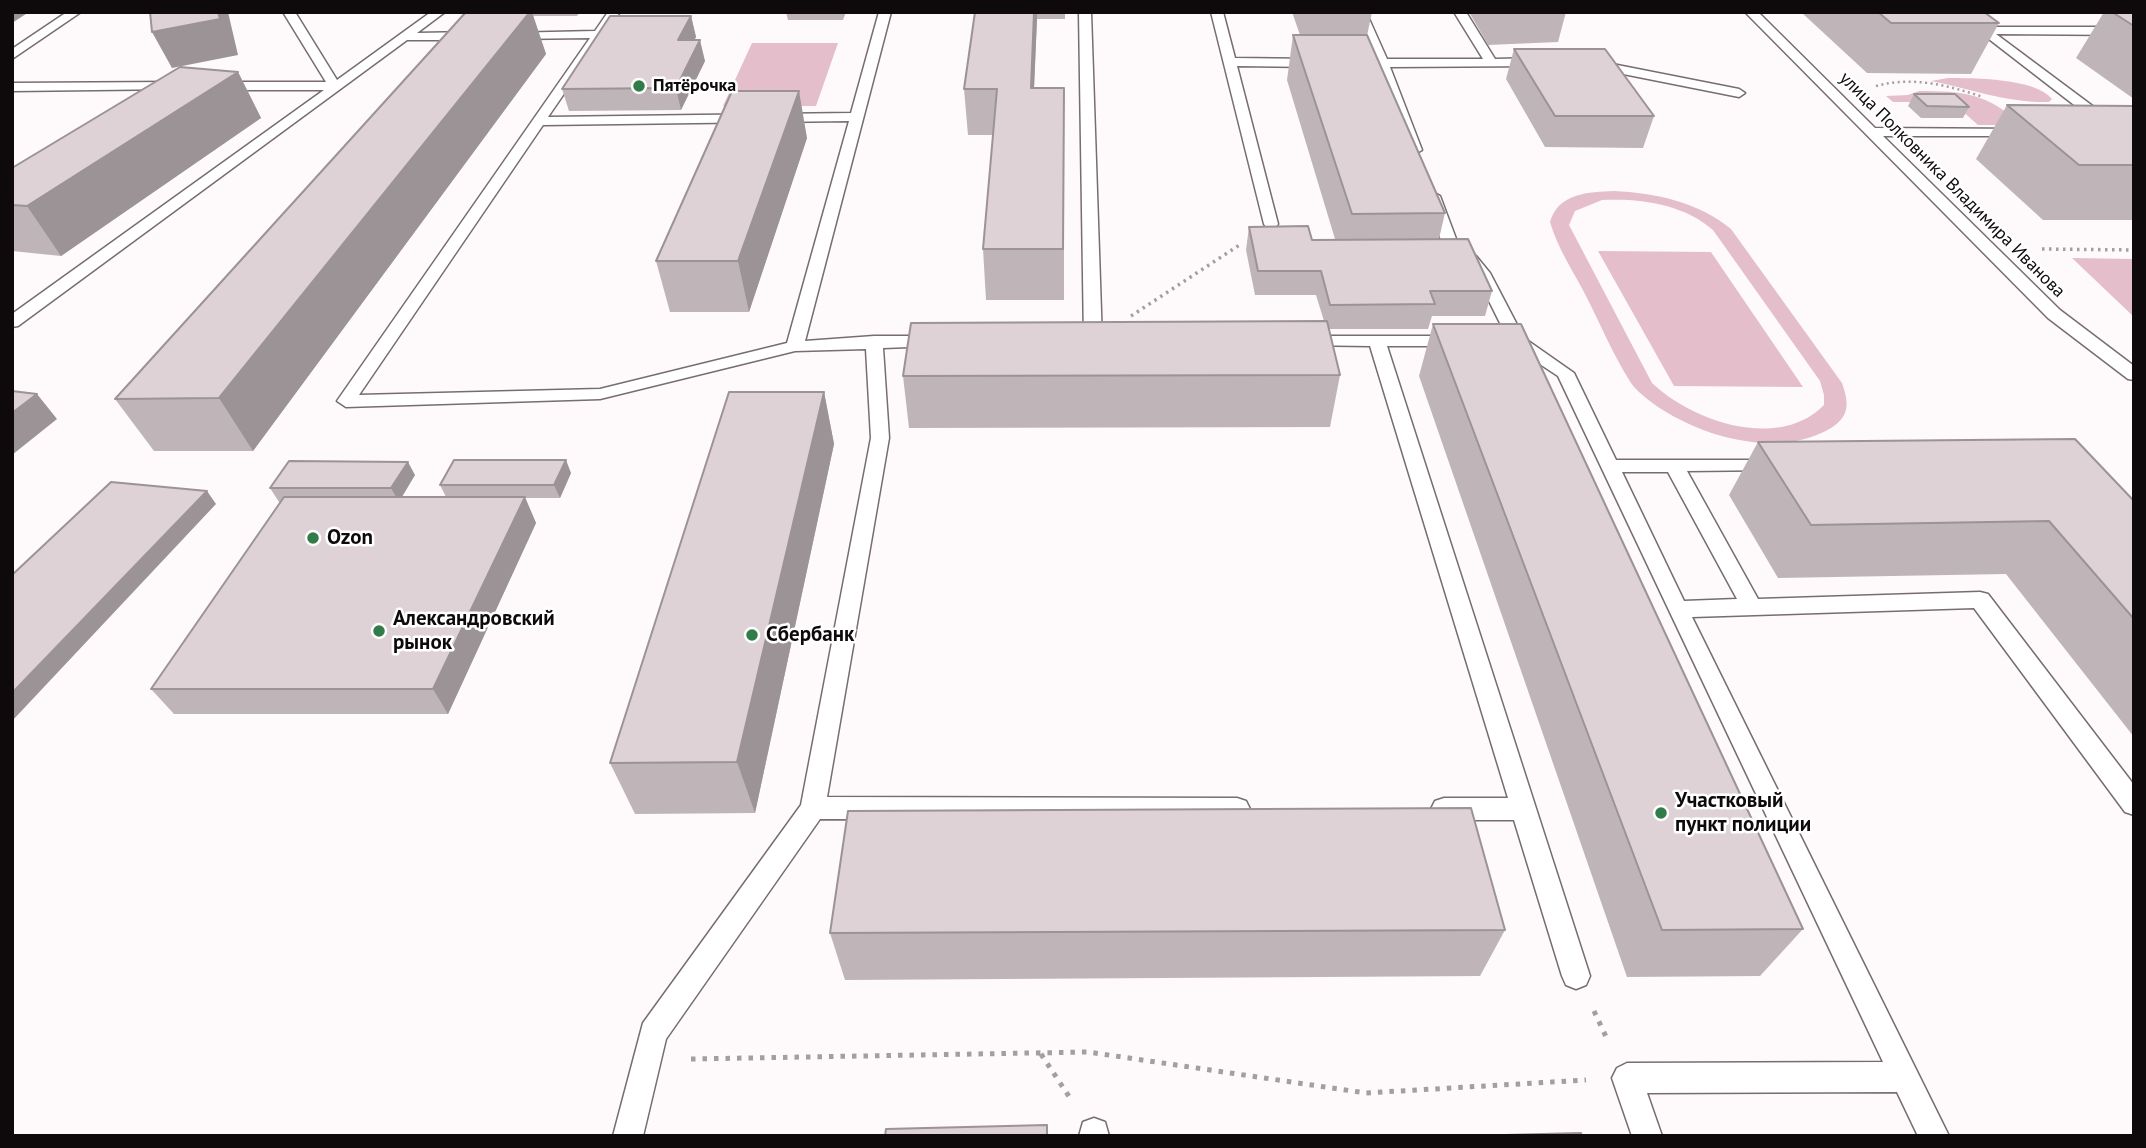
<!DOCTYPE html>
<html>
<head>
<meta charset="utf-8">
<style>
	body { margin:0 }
	#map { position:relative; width:2146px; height:1148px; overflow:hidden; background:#fef9fb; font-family:"PT Sans",sans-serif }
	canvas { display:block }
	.frame { position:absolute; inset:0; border:14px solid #0e0a0b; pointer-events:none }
</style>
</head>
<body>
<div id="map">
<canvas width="2146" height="1148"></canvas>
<div class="frame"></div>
</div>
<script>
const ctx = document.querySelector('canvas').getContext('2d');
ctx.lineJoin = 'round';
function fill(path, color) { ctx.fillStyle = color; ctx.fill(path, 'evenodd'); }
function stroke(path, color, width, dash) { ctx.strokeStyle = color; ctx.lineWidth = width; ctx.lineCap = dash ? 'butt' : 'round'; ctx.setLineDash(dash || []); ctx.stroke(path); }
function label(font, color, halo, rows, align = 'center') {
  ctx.font = font + ' "PT Sans",sans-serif'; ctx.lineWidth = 5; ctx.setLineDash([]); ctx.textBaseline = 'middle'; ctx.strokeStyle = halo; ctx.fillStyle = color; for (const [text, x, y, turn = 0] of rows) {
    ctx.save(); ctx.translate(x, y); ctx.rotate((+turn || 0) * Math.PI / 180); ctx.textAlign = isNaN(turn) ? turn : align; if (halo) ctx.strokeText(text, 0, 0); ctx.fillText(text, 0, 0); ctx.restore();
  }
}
const green = new Path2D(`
	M752,43H838L816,106H723Z
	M1948,78C1973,78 2035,78 2052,99L2049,102C2007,103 1971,89 1931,81Z
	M1919,91C1961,91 1990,93 2020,125H1978L1952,102H1893L1886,96L1908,95Z
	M1614,191C1655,193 1699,202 1731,229L1842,383C1849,403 1850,416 1831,428C1776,461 1692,435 1646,398C1641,394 1635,389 1631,383C1613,355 1600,323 1585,294C1573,271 1557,247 1550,222C1558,193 1589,192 1614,191ZM1602,200C1640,198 1684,204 1713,230L1820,381L1824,395V405C1779,451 1693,422 1652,383L1569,225L1575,211Z
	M1598,251L1711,252L1803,387L1674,386Z
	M2072,258L2134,259V317Z`);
const pathFar2 = new Path2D(`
	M1876,86C1913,76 1947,85 1983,97`);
const pathFar1 = new Path2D(`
	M2042,249L2134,250
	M1131,316L1241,244`);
const path = new Path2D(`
	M1594,1011L1608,1041
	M1041,1054L1070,1098
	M691,1059L1088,1052L1366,1093L1586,1080`);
const service = new Path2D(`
	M67,12H81L12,59V49Z
	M283,12H295L337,80L431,12H445L417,33L472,32L478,36L472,40H407L18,326L12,327V314L324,90H217L211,86L217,82H326Z
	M608,12H620L548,117L851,113L879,12H891L805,341L874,336H936L945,341L936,346L883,348L889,438L827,797L1237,798L1246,801L1250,809L1246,817L1237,820L820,819L666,1039L643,1136H613L643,1023L801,805L871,438L866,349L795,351L600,399L346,407L337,401L590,38L511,39L507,37V33L595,31ZM849,121L787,343L600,389L359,395L543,125Z
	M1079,12H1091L1102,341L1093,346L1084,341Z
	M1211,12H1223L1235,58L1315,59L1321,63L1315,67L1237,66L1278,224L1276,227H1266L1264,224Z
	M1354,12H1366L1387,59H1483L1454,12H1466L1495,59L1539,58L1545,62L1539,66L1390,67L1422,150L1415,154L1410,153L1378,67L1366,63L1375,59Z
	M1745,12H1758L1875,128L2025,129V135L2020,136H1883L2060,310L2134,366V380L2128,379L2048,318Z
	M1954,12H1968L1987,27H2134V35L1996,34L2110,119V125H2100Z
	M1592,60L1739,89L1745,93L1739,97L1588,67L1586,64Z
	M175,82L179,83V89L12,91V83Z
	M1433,192L1440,196L1458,244L1476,256L1490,273L1524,338L1574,373L1616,460H1782L1785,464L1782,468L1775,470L1687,471L1758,599L1980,592L1988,594L2134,785V815L2125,812L1974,608L1692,617L1949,1136H1918L1897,1092L1647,1093L1662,1136H1632L1612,1078L1617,1068L1627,1063L1883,1062L1558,376L1511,345L1477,277L1464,262L1443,246L1426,196ZM1622,472H1668L1737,599L1684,601Z
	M1304,336H1458L1467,341L1458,346H1387L1590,976L1586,985L1576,989L1566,985L1562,976L1514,820H1444L1435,817L1431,809L1435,801L1444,798H1508L1370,346L1298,345L1295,341Z
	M1094,1118L1105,1122L1109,1136H1079L1083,1122Z`);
const wall = new Path2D(`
	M466,12H580L577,16H533L546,54L253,451H154L115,399Z
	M786,12H846L843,20H788Z
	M975,12H1065V19H1037L1034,88H1064V300H986L983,249L993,135H968L964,89Z
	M1292,12H1372L1367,36L1445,213L1439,239L1492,291L1485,316H1432L1428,329H1329L1340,375L1330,427L909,428L903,376L1324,321L1316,295H1255L1246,250L1249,227L1312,240L1335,239L1287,80L1293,35H1300Z
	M1469,12H1566L1558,42L1488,45Z
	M1801,12H1984L1999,23L1971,74L1867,73Z
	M2104,12H2134V99L2076,58Z
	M691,16L696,37L694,40L705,61L681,110L569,111L562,89Z
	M1514,49L1654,116L1643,148L1545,147L1506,79Z
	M238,72L261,118L61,256L12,251V168Z
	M1914,94L1969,107L1963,118H1921L1908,106Z
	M2007,105L2134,106V220H2043L1976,159Z
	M807,138L749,312H670L656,261Z
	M1433,324L1803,929L1760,976L1627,977L1419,376Z
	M824,392L834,444L755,813L635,814L610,763Z
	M1758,442L2134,501V737L2006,574L1778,578L1729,495Z
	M571,473L560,498H525L536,523L448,714H174L151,689L281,502H279L270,488L415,475L401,497H446L440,485Z
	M1505,930L1480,976L845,980L830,933Z`);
const shadedWall = new Path2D(`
	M12,12H29L12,23Z
	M218,12H228L238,55L172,68L152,32Z
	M530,12H532L546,54L253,451L219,398Z
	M1034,12H1037V19L1032,134L1031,88Z
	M691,16L696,37L683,61L678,40Z
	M700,40L705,61L681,110L676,88Z
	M238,72L261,118L61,256L27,206Z
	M799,91L807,138L749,312L738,261Z
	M824,392L834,444L755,813L737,762Z
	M37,394L57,419L12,455V413Z
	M566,460L571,473L560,498L554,485Z
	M408,462L415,475L399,502L391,488Z
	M207,491L216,504L12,721V693Z
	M525,497L536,523L448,714L433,689Z`);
const building = new Path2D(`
	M150,12H218L220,19L152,32Z
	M466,12H530L219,398L115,399Z
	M975,12H1034L1031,88H1064L1063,249H983L997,89H964Z
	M1878,12H1984L1999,23H1891Z
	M2112,12H2134V26Z
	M610,16H691L678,40H700L676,88L562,89Z
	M1293,35H1367L1445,213L1352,214Z
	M1514,49H1605L1654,116H1555Z
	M180,67L238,72L27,206L12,205V168Z
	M732,91H799L738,261H656Z
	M1914,94H1955L1969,107L1927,106Z
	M2007,105L2134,106V165H2079Z
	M1308,226L1312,240L1468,239L1492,291H1430L1435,304L1330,305L1321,271H1258L1249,227Z
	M1327,321L1340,375L903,376L911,323Z
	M1433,324H1521L1803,929L1662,930Z
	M12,391L37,394L12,413Z
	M729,392H824L737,762L610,763Z
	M2075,439L2134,501V619L2049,521L1811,525L1758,442Z
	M454,460H566L554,485H440Z
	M289,461L408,462L391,488H270Z
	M111,482L207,491L12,693V575Z
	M284,497H525L433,689H151Z
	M1471,808L1505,930L830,933L848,811Z
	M1047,1125V1136H885L886,1129Z
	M1581,1133L1582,1136H1466Z`);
const markers = [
	[639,86,7,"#327c4a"],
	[313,538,7,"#327c4a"],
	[379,631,7,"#327c4a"],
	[752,635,7,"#327c4a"],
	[1661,813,7,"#327c4a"]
];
const farPoinames = [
	["Пятёрочка",653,86]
];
const farStreetnames = [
	["улица Полковника Владимира Иванова",1952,185,45]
];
const poiNames = [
	["Ozon",327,538],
	["Александровский",393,619],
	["рынок",393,643],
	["Сбербанк",766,635],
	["Участковый",1675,801],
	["пункт полиции",1675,825]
];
fill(green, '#e5becc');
stroke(service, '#776d71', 3);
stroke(pathFar2, '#a39ea0', 2.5, [2, 3.5]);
stroke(pathFar1, '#a39ea0', 3.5, [2.5, 4.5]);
stroke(path, '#a39ea0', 5, [4.5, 7]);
fill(service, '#fff');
fill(wall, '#bfb5b8');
fill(shadedWall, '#9b9396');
fill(building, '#ded2d6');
stroke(building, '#9b9396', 2);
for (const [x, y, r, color] of markers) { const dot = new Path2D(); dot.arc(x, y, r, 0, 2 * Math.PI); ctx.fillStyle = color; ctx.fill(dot); stroke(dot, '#fff', 2.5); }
label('bold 18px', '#0e0a0b', '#fff', farPoinames, 'left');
label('18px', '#0e0a0b', '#fff', farStreetnames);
label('bold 21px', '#0e0a0b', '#fff', poiNames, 'left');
</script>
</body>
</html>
